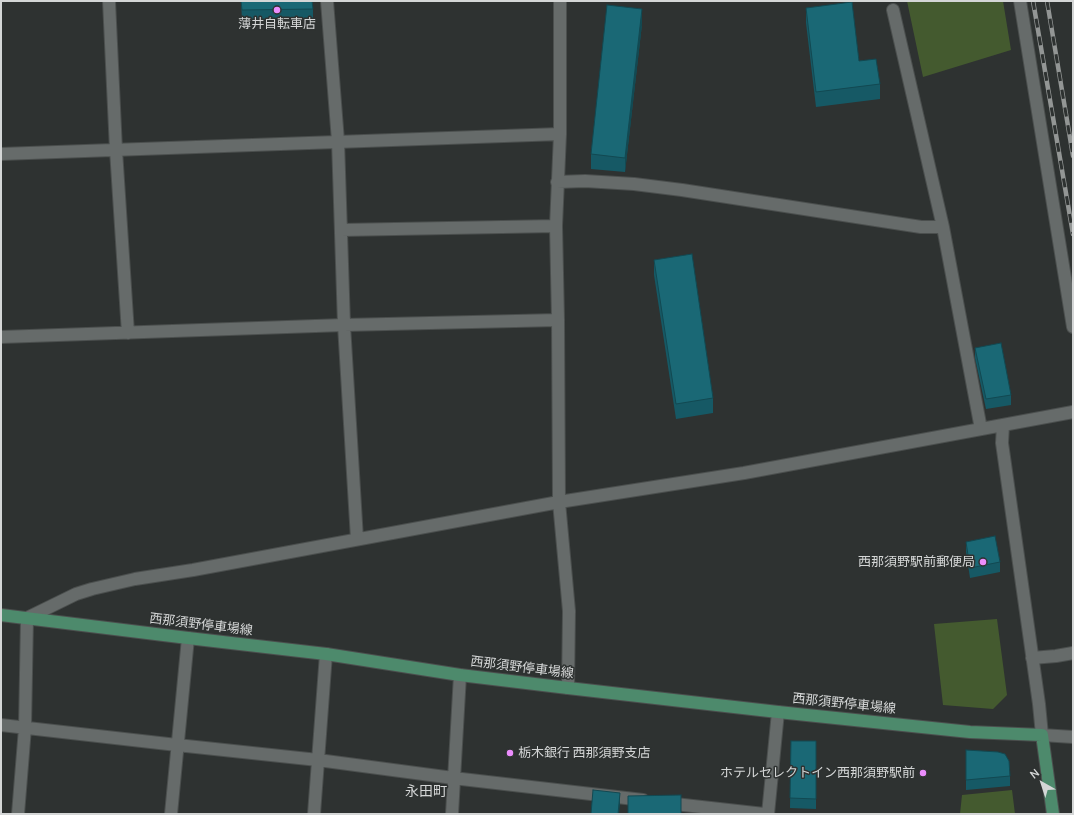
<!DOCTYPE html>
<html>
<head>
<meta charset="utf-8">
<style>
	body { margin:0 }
	#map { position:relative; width:1074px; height:815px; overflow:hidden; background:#2e3231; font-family:Manrope,sans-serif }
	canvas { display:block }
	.frame { position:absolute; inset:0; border:2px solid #d4d6d6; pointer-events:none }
	.north { position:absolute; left:1022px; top:763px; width:40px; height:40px; -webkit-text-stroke:3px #2e3231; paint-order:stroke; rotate:321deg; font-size:11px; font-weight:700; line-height:16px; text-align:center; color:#d4d6d6 }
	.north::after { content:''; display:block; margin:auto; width:14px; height:18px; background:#d4d6d6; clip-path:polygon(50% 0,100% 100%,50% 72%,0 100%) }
</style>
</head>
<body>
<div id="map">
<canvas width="1074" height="815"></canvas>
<div class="frame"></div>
<div class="north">N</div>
</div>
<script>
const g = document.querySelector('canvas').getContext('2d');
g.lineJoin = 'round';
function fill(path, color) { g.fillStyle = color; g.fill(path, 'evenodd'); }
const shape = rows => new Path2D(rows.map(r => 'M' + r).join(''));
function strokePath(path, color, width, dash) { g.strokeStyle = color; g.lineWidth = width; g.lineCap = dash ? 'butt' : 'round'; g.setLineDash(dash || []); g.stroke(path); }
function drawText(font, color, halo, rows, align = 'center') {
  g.font = font + ' Manrope,"Noto Sans JP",sans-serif'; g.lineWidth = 3; g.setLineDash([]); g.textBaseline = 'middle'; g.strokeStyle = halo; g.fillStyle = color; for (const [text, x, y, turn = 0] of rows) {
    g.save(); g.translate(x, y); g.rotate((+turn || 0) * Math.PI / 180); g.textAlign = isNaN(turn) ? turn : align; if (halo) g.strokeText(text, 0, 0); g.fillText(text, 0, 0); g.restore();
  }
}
const green = shape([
	[907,1,1003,1,1011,50,923,77],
	[997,619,1007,695,993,709,943,705,934,624],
	[1012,790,1015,814,960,814,962,795]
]);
const minor = shape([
	[109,1,116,150,128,333],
	[327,1,338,141,344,325,357,539],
	[560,1,560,134,556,226,558,320,559,502,569,611,568,688],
	[1020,1,1073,327],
	[893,10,943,227,981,429],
	[1,154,560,134],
	[557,182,585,181,634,184,682,190,921,227,943,227],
	[341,230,556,226],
	[1,337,344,325,558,320],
	[1003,425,1002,443,1039,704,1042,735,1073,737],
	[1032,658,1056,656,1073,653],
	[1,725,177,745,318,760,453,778,643,800],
	[666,803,764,814],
	[18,814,25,728,27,618,76,594,92,589,135,579,193,570,559,502,744,473,1073,412],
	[171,814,188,638],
	[314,814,326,654],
	[452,814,460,675],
	[768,814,778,712]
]);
const major = shape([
	[1,615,188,638,326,654,460,675,568,688,778,712,970,732,1042,735,1053,814]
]);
const rail = shape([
	[1033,1,1073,234],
	[1047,1,1073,156]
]);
const wall = shape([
	[241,1,313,9,313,19,242,20],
	[806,8,859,61,880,84,880,99,816,107,806,23],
	[642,24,625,172,591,169,591,154],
	[654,260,713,398,713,413,676,419,654,275],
	[975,348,1011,395,1011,405,986,409,975,358],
	[966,542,1000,562,1000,572,970,578,966,552],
	[791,741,816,741,816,809,790,808],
	[966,750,1010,776,1010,786,966,790]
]);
const shadedWall = shape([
	[642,9,642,24,625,172,625,158],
	[620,793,620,803,619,814,618,814]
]);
const building = shape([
	[241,1,312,1,313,9,242,10,241,1],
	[852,2,859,61,876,59,880,84,816,92,806,8,852,2],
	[607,5,642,9,625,158,591,154,607,5],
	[692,254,713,398,676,404,654,260,692,254],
	[1001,343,1011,395,986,399,975,348,1001,343],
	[995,536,1000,562,970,568,966,542,995,536],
	[791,741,816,741,816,799,790,798,791,741],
	[966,750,998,752,1005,754,1009,761,1010,776,966,780,966,750],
	[593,790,620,793,618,814,591,814,593,790],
	[681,795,681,814,628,814,628,796,681,795]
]);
const markers = [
	[277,10,4,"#eb8dfc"],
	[983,562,4,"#eb8dfc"],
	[510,753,4,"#eb8dfc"],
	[923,773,4,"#eb8dfc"]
];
const poiNames = [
	["薄井自転車店",277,24,"center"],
	["西那須野駅前郵便局",975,562],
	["栃木銀行 西那須野支店",518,753,"left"],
	["ホテルセレクトイン西那須野駅前",915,773]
];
const streetNames = [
	["西那須野停車場線",201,625,7],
	["西那須野停車場線",522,668,7],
	["西那須野停車場線",844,704,6]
];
const neighbourhoodNames = [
	["永田町",426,792]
];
fill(green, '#445a2f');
strokePath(minor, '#4b4f4e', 14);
strokePath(major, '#4b4f4e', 14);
strokePath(minor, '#666b6a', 12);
strokePath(major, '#4d8a6c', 12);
strokePath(rail, '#939695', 4.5);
strokePath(rail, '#2e3231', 3, [9]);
fill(wall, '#165965');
fill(shadedWall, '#124952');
fill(building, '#1a6875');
strokePath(building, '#124952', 1);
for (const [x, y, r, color] of markers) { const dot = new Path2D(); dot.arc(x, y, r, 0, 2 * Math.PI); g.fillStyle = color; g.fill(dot); strokePath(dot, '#2e3231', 1.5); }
drawText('13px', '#d4d6d6', '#2e3231', poiNames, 'right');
drawText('13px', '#d4d6d6', '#2e3231', streetNames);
drawText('14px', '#d4d6d6', '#2e3231', neighbourhoodNames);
</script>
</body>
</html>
